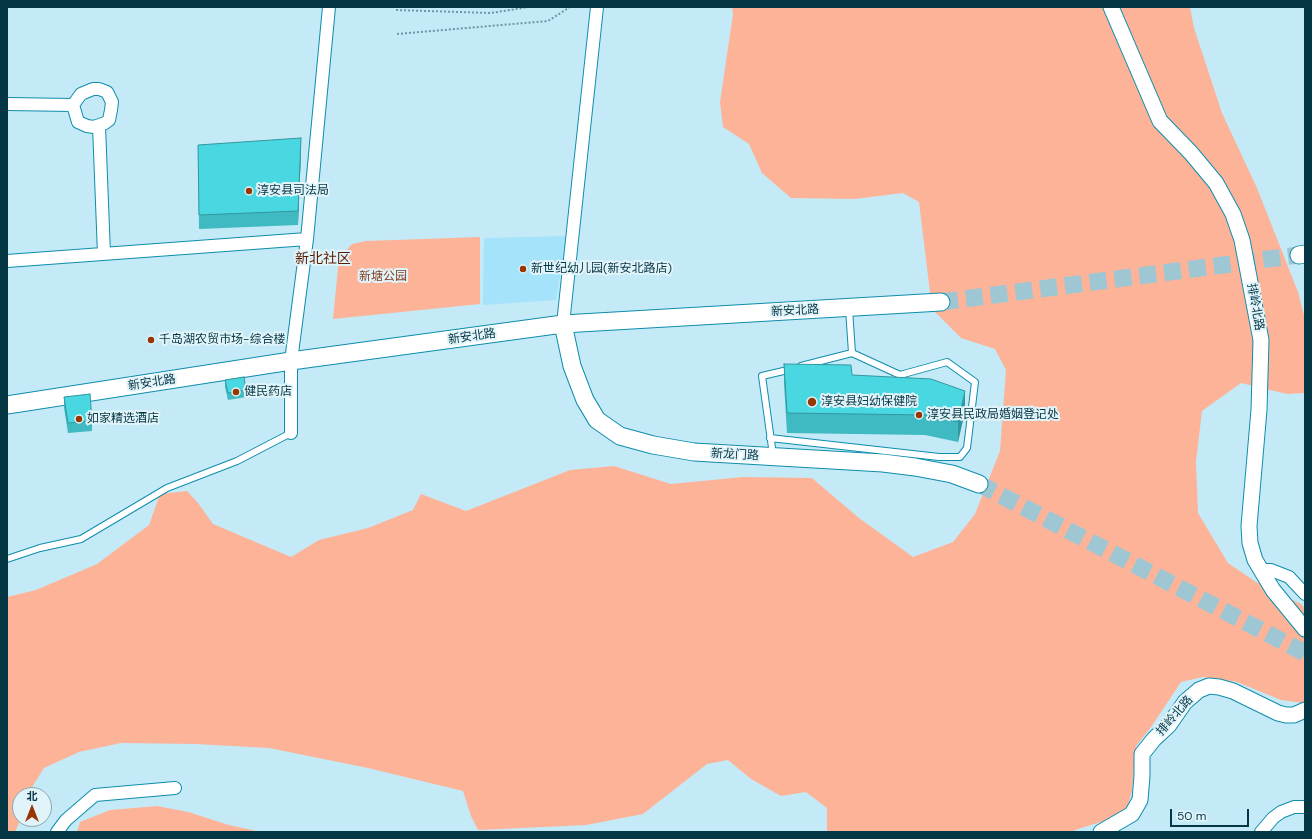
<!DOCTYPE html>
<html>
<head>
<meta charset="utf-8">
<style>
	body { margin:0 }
	#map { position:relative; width:1312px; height:839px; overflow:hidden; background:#c5eaf7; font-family:"DM Sans","Noto Sans SC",sans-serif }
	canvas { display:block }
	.frame { position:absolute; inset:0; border:8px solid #053643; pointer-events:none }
	.north { position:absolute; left:12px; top:787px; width:40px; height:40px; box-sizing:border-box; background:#e1f4fa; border:1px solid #89a8b1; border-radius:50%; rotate:0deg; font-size:11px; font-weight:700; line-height:16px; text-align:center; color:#053643 }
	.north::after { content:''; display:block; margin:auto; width:14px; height:18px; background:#993500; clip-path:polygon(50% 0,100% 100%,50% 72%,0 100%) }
	.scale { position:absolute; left:1170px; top:809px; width:79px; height:18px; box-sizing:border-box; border:2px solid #053643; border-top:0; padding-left:5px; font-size:12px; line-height:14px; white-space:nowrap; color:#053643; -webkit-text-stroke:3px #e1f4fa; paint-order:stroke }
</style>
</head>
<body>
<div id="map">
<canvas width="1312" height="839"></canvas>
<div class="frame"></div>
<div class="north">北</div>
<div class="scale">50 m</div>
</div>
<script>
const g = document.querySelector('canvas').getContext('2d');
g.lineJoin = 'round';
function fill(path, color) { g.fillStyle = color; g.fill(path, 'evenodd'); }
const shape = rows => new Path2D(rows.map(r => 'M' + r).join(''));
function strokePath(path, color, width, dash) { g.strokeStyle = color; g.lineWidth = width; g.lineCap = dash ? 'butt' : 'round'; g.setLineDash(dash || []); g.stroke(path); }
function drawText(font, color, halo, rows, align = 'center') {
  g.font = font + ' "DM Sans","Noto Sans SC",sans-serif'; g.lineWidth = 4; g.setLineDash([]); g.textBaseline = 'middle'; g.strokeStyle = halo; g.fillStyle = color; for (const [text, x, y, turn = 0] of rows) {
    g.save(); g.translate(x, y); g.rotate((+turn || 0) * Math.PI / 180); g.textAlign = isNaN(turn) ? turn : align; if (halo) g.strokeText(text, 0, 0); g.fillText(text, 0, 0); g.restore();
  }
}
const built = shape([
	[567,236,556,300,483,305,484,238]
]);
const green = shape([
	[732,7,1190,7,1194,28,1222,113,1257,188,1298,292,1305,319,1305,393,1287,394,1241,383,1202,411,1196,462,1198,513,1228,563,1256,582,1301,604,1305,609,1305,701,1303,703,1281,700,1237,682,1203,677,1181,682,1151,727,1136,746,1132,790,1127,809,1104,821,1075,830,1073,832,827,832,827,808,806,792,781,796,751,779,728,760,707,764,643,814,586,825,478,830,471,816,463,791,368,768,269,748,195,744,121,743,79,752,44,768,27,795,20,795,20,821,15,832,7,832,7,597,36,590,97,564,149,525,160,494,187,491,198,503,213,524,291,557,319,540,368,528,413,510,421,494,466,511,570,470,614,466,671,484,743,477,812,478,859,518,913,557,953,542,975,514,1000,451,1006,370,995,349,961,338,932,309,919,202,903,193,855,199,791,198,762,173,749,144,723,127,720,102,733,14],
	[480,237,480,304,333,319,339,258,352,244,366,241],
	[157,806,188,812,229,825,261,832,77,832,80,822,110,810]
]);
const secondaryTunnel = shape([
	[941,302,1299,255],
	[979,484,1305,653]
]);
const path = shape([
	[396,10,491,13,529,7],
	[397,34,548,21,570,7]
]);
const service = shape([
	[801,366,852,353,849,309],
	[770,438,939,457,960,457,967,448,975,382,947,362,900,375,852,353],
	[773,455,762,376,792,369],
	[7,559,40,548,81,539,167,488,237,461,291,433]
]);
const minor = shape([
	[93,89,99,89,107,92,112,102,111,110,109,120,105,123,94,127,87,126,78,122,73,105,81,94,93,89],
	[7,104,73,105],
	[99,126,104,254],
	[7,261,307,239],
	[563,324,597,7],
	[291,433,291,361,307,239,329,7],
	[1261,570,1271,570,1289,577,1305,594],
	[57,832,66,820,95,795,175,788],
	[1261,832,1273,818,1281,812,1294,807,1305,807]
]);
const tertiary = shape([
	[1111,7,1160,121,1191,153,1216,183,1233,214,1242,240,1261,340,1259,410,1249,526,1250,543,1255,560,1273,590,1305,629],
	[1101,832,1132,814,1140,800,1142,776,1142,754,1154,739,1169,725,1185,702,1199,690,1209,686,1219,687,1233,691,1278,713,1286,715,1294,715,1305,710]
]);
const secondary = shape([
	[1299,255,1305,254],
	[563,324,572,366,585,400,597,420,620,436,653,445,694,452,883,463,915,467,952,474,979,484],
	[7,405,291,361,563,324,941,302]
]);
const wall = shape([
	[198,145,301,151,298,225,199,229],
	[784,364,852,375,965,411,958,442,925,435,787,433,784,384],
	[225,380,246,390,246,397,228,400,225,387],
	[64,397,92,421,92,431,68,433,64,408]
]);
const shadedWall = shape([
	[301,138,301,151,298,225,298,211],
	[965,391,965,411,958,442,958,422]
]);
const building = shape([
	[301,138,298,211,199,215,198,145,301,138],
	[784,364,851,365,852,375,931,379,965,391,958,422,925,415,787,413,784,364],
	[244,377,246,390,228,393,225,380,244,377],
	[90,394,92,421,68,423,64,397,90,394]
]);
const markers = [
	[249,191,4,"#993500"],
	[523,269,4,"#993500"],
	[151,340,4,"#993500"],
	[236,392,4,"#993500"],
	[812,402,5,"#993500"],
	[919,415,4,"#993500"],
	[79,419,4,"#993500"]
];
const poiNames = [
	["淳安县司法局",257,191],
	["新世纪幼儿园(新安北路店)",531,269],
	["千岛湖农贸市场-综合楼",159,340],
	["健民药店",244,392],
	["淳安县妇幼保健院",821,402],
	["淳安县民政局婚姻登记处",927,415],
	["如家精选酒店",87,419]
];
const parkNames = [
	["新塘公园",383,277]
];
const streetNames = [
	["排岭北路",1255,307,80],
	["新安北路",795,311,-3],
	["新安北路",472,337,-8],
	["新安北路",152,383,-9],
	["新龙门路",735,455,3],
	["排岭北路",1175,716,-49]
];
const quarterNames = [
	["新北社区",323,259]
];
fill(built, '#a4e3f9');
fill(green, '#fdb398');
strokePath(secondaryTunnel, '#9fc6d3', 17, [17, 8]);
strokePath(service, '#0d8dab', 8);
strokePath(minor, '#0d8dab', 14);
strokePath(tertiary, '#0d8dab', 17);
strokePath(secondary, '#0d8dab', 19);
strokePath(path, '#6c97a4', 2, [2, 2]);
strokePath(service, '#fff', 6);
strokePath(minor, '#fff', 12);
strokePath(tertiary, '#fff', 15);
strokePath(secondary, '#fff', 17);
fill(wall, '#3fbac2');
fill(shadedWall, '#33979e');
fill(building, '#49d8e1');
strokePath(building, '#33979e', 1);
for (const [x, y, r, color] of markers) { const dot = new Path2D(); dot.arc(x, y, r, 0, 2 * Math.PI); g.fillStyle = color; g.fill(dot); strokePath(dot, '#e1f4fa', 1.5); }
drawText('12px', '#053643', '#e1f4fa', poiNames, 'left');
drawText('12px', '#873f22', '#e1f4fa', parkNames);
drawText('12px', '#053643', '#e1f4fa', streetNames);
drawText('14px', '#5a1b00', '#e1f4fa', quarterNames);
</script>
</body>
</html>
